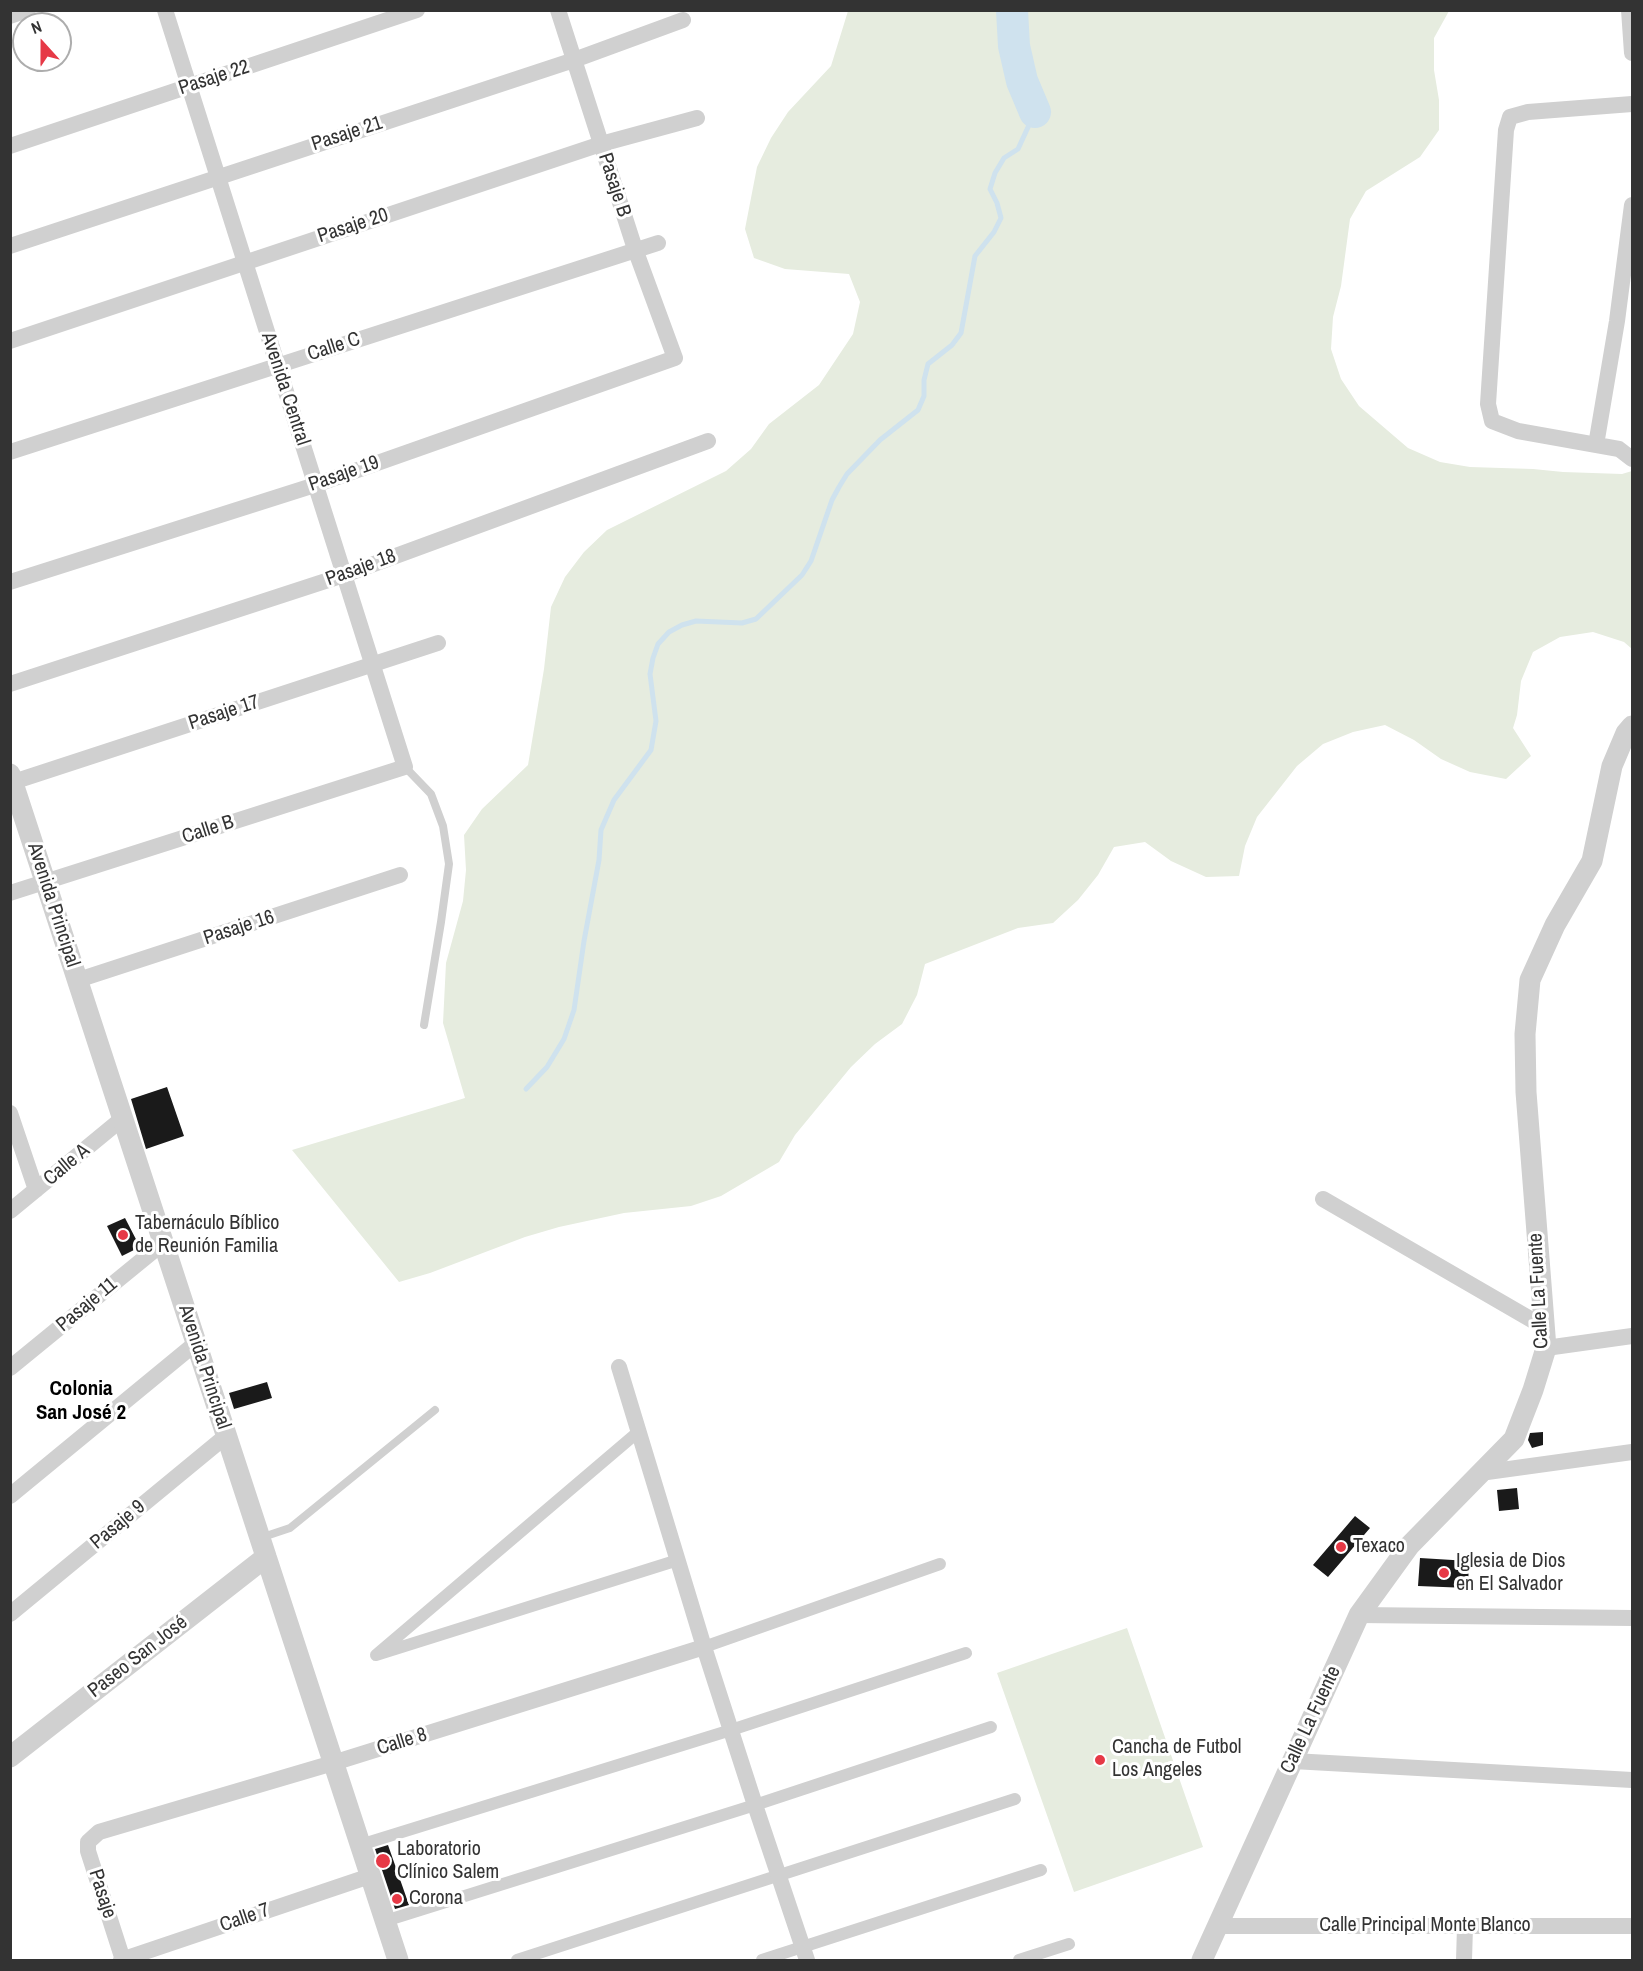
<!DOCTYPE html>
<html>
<head>
<meta charset="utf-8">
<style>
	body { margin:0 }
	#map { position:relative; width:1643px; height:1971px; overflow:hidden; background:#fff; font-family:"Archivo Narrow",sans-serif }
	canvas { display:block }
	.frame { position:absolute; inset:0; border:12px solid #333; pointer-events:none }
	.north { position:absolute; left:12px; top:12px; width:60px; height:60px; box-sizing:border-box; background:#fff; border:2px solid #adadad; border-radius:50%; rotate:339deg; font-size:16px; font-weight:700; line-height:24px; text-align:center; color:#333 }
	.north::after { content:''; display:block; margin:auto; width:21px; height:27px; background:#e63946; clip-path:polygon(50% 0,100% 100%,50% 72%,0 100%) }
</style>
</head>
<body>
<div id="map">
<canvas width="1643" height="1971"></canvas>
<div class="frame"></div>
<div class="north">N</div>
</div>
<script>
const g = document.querySelector('canvas').getContext('2d');
g.lineJoin = 'round';
function fill(path, color) { g.fillStyle = color; g.fill(path, 'evenodd'); }
const shape = rows => new Path2D(rows.map(r => 'M' + r).join(''));
function strokePath(path, color, width, dash) { g.strokeStyle = color; g.lineWidth = width; g.lineCap = dash ? 'butt' : 'round'; g.setLineDash(dash || []); g.stroke(path); }
function drawText(font, color, halo, rows, align = 'center') {
  g.font = font + ' "Archivo Narrow",sans-serif'; g.lineWidth = 6; g.setLineDash([]); g.textBaseline = 'middle'; g.strokeStyle = halo; g.fillStyle = color; for (const [text, x, y, turn = 0] of rows) {
    g.save(); g.translate(x, y); g.rotate((+turn || 0) * Math.PI / 180); g.textAlign = isNaN(turn) ? turn : align; if (halo) g.strokeText(text, 0, 0); g.fillText(text, 0, 0); g.restore();
  }
}
const green = shape([
	[848,11,1449,11,1434,38,1434,70,1439,100,1439,130,1420,157,1366,191,1350,219,1341,286,1333,317,1331,349,1341,379,1359,406,1408,448,1440,462,1470,467,1533,469,1563,472,1622,474,1632,471,1632,649,1624,642,1593,632,1560,637,1533,652,1521,681,1517,715,1513,728,1531,756,1506,779,1470,772,1441,759,1414,740,1385,725,1353,732,1323,744,1297,766,1257,817,1245,846,1239,876,1206,877,1171,861,1145,842,1114,847,1098,875,1078,900,1053,923,1018,928,925,964,917,995,902,1024,875,1044,851,1067,795,1135,779,1162,721,1196,691,1206,624,1213,559,1227,525,1237,430,1273,399,1282,292,1150,465,1098,443,1023,446,963,463,901,466,870,464,835,482,809,528,765,544,669,551,607,565,577,584,552,607,530,726,471,751,449,769,424,819,385,853,334,860,302,849,274,785,269,754,258,745,229,757,167,771,138,788,112,831,66],
	[1127,1628,1203,1847,1074,1892,997,1673]
]);
const stream = shape([
	[526,1089,547,1067,564,1039,574,1010,584,941,599,860,601,830,614,800,651,750,656,721,650,674,653,658,658,644,669,632,682,625,696,621,742,623,756,619,802,575,811,561,832,500,839,487,847,474,880,440,918,410,924,396,924,380,928,364,952,345,961,333,975,256,994,232,1001,218,997,203,990,189,995,173,1004,158,1018,149,1035,112]
]);
const river = shape([
	[1012,10,1014,46,1022,81,1035,112]
]);
const building = shape([
	[167,1087,184,1136,146,1149,131,1099],
	[125,1218,140,1247,122,1256,107,1226],
	[267,1382,272,1398,234,1409,229,1393],
	[1543,1432,1543,1445,1532,1448,1528,1440,1530,1433],
	[1517,1488,1519,1509,1499,1511,1497,1490],
	[1355,1516,1370,1528,1328,1577,1313,1565],
	[1420,1558,1469,1561,1468,1588,1418,1586],
	[388,1845,409,1905,395,1909,375,1849]
]);
const service = shape([
	[405,767,431,794,443,826,449,864,441,922,424,1025],
	[260,1538,290,1528,435,1410]
]);
const pedestrian = shape([
	[638,1432,376,1655,678,1560],
	[704,1647,940,1564],
	[360,1845,731,1730,966,1653],
	[385,1921,755,1805,991,1727],
	[517,1960,1015,1799],
	[762,1960,1041,1870],
	[1019,1960,1069,1944]
]);
const minor = shape([
	[1629,10,1632,53],
	[10,16,28,10],
	[1632,104,1528,112,1510,117,1506,130,1488,404,1492,421,1518,431,1619,449,1632,459],
	[10,146,417,10],
	[10,246,574,60,683,20],
	[10,341,601,144,697,118],
	[1596,445,1617,321,1632,205],
	[10,452,658,243],
	[10,582,315,485,675,358,635,249,558,10],
	[10,684,344,575,708,441],
	[10,783,438,643],
	[10,893,405,767,165,10],
	[78,980,400,875],
	[10,1113,36,1190],
	[1323,1199,1544,1327],
	[10,1211,123,1118],
	[1546,1348,1632,1336],
	[619,1367,704,1647,755,1805,807,1960],
	[10,1368,163,1243],
	[1480,1473,1632,1452],
	[10,1496,196,1343],
	[10,1614,226,1436],
	[1359,1615,1632,1618],
	[1293,1761,1632,1780],
	[1218,1926,1632,1926],
	[121,1960,370,1876],
	[123,1960,88,1851,88,1842,99,1832,333,1763,704,1647],
	[1464,1960,1465,1927]
]);
const tertiary = shape([
	[10,774,398,1960],
	[10,1757,266,1557],
	[1202,1960,1359,1615,1409,1546,1514,1439,1533,1390,1546,1348,1526,1092,1525,1034,1530,980,1555,925,1592,861,1612,766,1626,733,1632,726]
]);
const markers = [
	[123,1235,6,"#e63946"],
	[1341,1547,6,"#e63946"],
	[1444,1573,6,"#e63946"],
	[1100,1760,6,"#e63946"],
	[383,1861,8,"#e63946"],
	[397,1899,6,"#e63946"]
];
const streetNames = [
	["Pasaje 22",214,78,-18],
	["Pasaje 21",347,134,-18],
	["Pasaje B",614,185,72],
	["Pasaje 20",353,226,-18],
	["Calle C",334,347,-18],
	["Avenida Central",285,389,72],
	["Pasaje 19",344,474,-19],
	["Pasaje 18",361,568,-20],
	["Pasaje 17",224,713,-18],
	["Calle B",208,830,-18],
	["Avenida Principal",53,905,72],
	["Pasaje 16",239,928,-18],
	["Calle A",67,1165,-40],
	["Calle La Fuente",1539,1291,-93],
	["Pasaje 11",87,1305,-40],
	["Avenida Principal",204,1367,72],
	["Pasaje 9",118,1525,-40],
	["Paseo San José",138,1657,-38],
	["Calle La Fuente",1311,1720,-65],
	["Calle 8",402,1742,-17],
	["Pasaje",102,1894,72],
	["Calle 7",245,1918,-19],
	["Calle Principal Monte Blanco",1425,1926]
];
const poiNames = [
	["Tabernáculo Bíblico",135,1224],
	["de Reunión Familia",135,1247],
	["Texaco",1353,1547],
	["Iglesia de Dios",1456,1562],
	["en El Salvador",1456,1585],
	["Cancha de Futbol",1112,1748],
	["Los Angeles",1112,1771],
	["Laboratorio",397,1850],
	["Clínico Salem",397,1873],
	["Corona",409,1899]
];
const neighbourhoodNames = [
	["Colonia",81,1389],
	["San José 2",81,1413]
];
fill(green, '#e6ecdf');
strokePath(stream, '#cfe2ee', 5);
strokePath(river, '#cfe2ee', 32);
fill(building, '#1a1a1a');
strokePath(service, '#d0d0d0', 8);
strokePath(pedestrian, '#d0d0d0', 12);
strokePath(minor, '#d0d0d0', 16);
strokePath(tertiary, '#d0d0d0', 21);
for (const [x, y, r, color] of markers) { const dot = new Path2D(); dot.arc(x, y, r, 0, 2 * Math.PI); g.fillStyle = color; g.fill(dot); strokePath(dot, '#fff', 2); }
drawText('20px', '#333', '#fff', streetNames);
drawText('20px', '#333', '#fff', poiNames, 'left');
drawText('bold 21px', '#000', '#fff', neighbourhoodNames);
</script>
</body>
</html>
